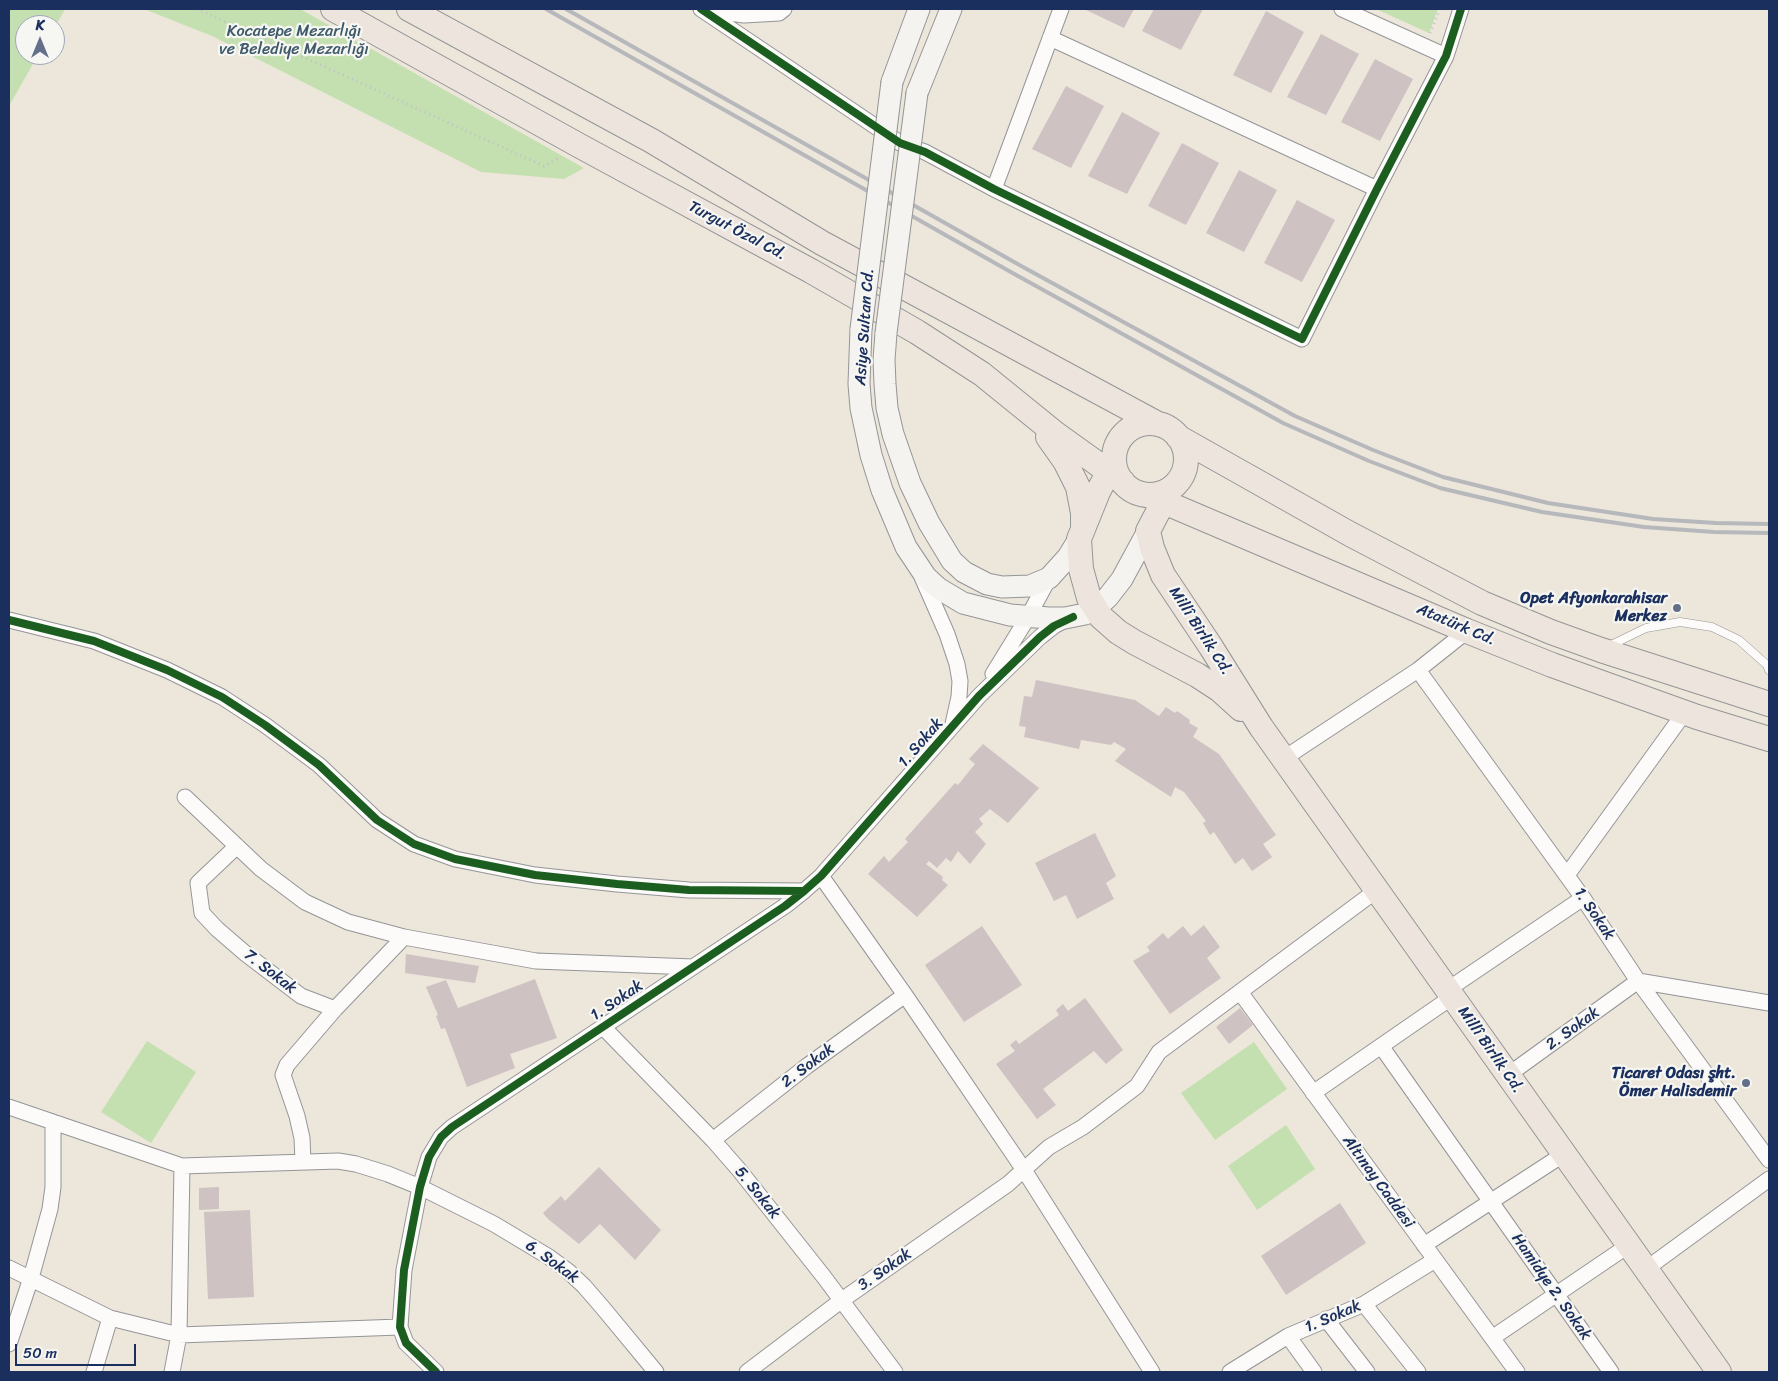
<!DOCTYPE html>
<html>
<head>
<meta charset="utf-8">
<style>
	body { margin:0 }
	#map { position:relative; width:1778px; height:1381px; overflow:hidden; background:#ece6db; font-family:Sriracha,sans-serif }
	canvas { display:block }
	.frame { position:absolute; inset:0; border:10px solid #1b2f5e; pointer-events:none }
	.north { position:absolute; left:15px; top:15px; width:50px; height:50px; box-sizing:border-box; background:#f6f6f2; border:1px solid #9ea6b7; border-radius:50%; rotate:0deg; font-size:14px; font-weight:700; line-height:20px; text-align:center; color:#1b2f5e }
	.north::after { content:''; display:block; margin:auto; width:18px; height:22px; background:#646f8a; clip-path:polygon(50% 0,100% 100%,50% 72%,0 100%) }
	.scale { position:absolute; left:15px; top:1344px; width:121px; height:22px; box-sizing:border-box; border:2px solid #1b2f5e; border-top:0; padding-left:6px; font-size:15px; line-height:18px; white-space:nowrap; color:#1b2f5e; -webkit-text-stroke:4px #f6f6f2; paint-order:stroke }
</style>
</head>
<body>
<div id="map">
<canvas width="1778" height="1381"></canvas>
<div class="frame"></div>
<div class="north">K</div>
<div class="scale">50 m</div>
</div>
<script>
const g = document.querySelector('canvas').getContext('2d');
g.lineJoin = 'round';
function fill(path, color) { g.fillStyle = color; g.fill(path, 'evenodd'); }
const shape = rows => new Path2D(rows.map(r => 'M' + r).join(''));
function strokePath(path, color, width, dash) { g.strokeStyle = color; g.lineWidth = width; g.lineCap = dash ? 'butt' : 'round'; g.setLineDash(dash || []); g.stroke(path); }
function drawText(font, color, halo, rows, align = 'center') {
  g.font = font + ' Sriracha,sans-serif'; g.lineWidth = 4.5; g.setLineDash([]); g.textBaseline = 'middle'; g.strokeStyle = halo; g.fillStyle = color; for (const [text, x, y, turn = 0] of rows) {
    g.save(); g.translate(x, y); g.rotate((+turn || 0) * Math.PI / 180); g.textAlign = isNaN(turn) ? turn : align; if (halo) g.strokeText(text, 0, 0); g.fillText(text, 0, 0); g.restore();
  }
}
const green = shape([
	[9,9,65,9,55,27,55,25,25,25,25,55,38,55,9,106],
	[144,9,300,9,584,168,564,179,481,172,212,36],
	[1376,9,1438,9,1429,33],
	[147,1041,196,1072,151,1143,101,1112],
	[1254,1042,1287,1089,1215,1140,1181,1093],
	[1286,1125,1315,1169,1257,1210,1228,1166]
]);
const building = shape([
	[1084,9,1134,9,1124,28],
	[1154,9,1203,9,1181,50,1142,31],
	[1266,11,1304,32,1271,93,1233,75],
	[1321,34,1359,54,1326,115,1287,97],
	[1375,59,1413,79,1380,141,1341,122],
	[1066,86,1104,106,1071,168,1032,149],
	[1122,112,1160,133,1127,194,1088,176],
	[1182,143,1219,163,1186,225,1148,206],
	[1239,170,1277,190,1244,252,1206,233],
	[1297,200,1335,220,1302,282,1264,263],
	[1036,680,1135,700,1159,716,1166,707,1175,713,1177,711,1190,720,1189,723,1198,728,1193,737,1219,754,1276,835,1263,844,1272,857,1252,871,1243,858,1235,864,1214,832,1210,835,1203,823,1206,821,1184,792,1175,787,1171,797,1115,761,1126,749,1114,742,1111,745,1081,740,1079,749,1024,737,1026,727,1019,726,1024,696,1032,697],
	[983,744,1039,788,1008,823,990,809,979,819,983,824,975,832,986,844,970,864,958,851,951,862,946,858,937,868,929,861,926,864,943,877,942,880,948,885,917,917,868,874,884,856,889,862,908,842,905,839,955,783,958,785,975,764,969,759],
	[1095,833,1116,876,1106,883,1114,899,1077,919,1066,895,1054,901,1035,863],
	[1204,925,1220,947,1207,958,1221,978,1170,1014,1133,961,1150,951,1147,947,1163,933,1168,939,1183,926,1191,936],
	[982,926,1022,985,964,1022,925,965],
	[406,954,479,966,475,983,405,973],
	[535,979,557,1038,510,1054,515,1068,467,1087,445,1028,441,1029,436,1016,438,1015,426,987,446,980,458,1008],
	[1085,998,1123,1050,1106,1064,1094,1051,1043,1089,1056,1105,1037,1119,996,1064,1015,1051,1010,1045,1016,1040,1019,1044,1059,1015,1056,1010,1063,1004,1068,1011],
	[1240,1008,1253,1025,1229,1044,1216,1027],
	[599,1167,661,1230,635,1260,600,1224,579,1244,548,1219,543,1213,561,1196,565,1201],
	[219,1187,219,1209,199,1210,199,1188],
	[1340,1203,1366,1243,1286,1295,1261,1256],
	[250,1210,254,1297,208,1299,204,1212]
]);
const path = shape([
	[197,9,544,166,560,157],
	[1430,33,1440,9]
]);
const lane = shape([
	[1609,646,1646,628,1680,622,1712,627,1739,640,1767,665,1769,670]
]);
const street = shape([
	[701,9,900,143,925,152,994,189,1302,339,1377,189,1446,56,1461,9],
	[1342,9,1446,56],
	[707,10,744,15,779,13,784,9],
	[1050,38,1377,189],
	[994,189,1061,9],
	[922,577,947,634,957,664,960,681,959,697,953,724],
	[9,620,94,641,167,670,222,697,265,725,319,765,377,820,414,844,455,859,535,875,617,884,689,890,804,891],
	[1418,670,1583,898,1638,981,1769,1160],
	[993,674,1028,617,1049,578],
	[1283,759,1418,670,1467,631],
	[185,797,261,869,305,902,348,922,404,937,536,961,693,967],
	[237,846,198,883,202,913,217,929,246,954,301,996,335,1009],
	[1567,875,1685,712],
	[821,876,905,995,1024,1170,1152,1372],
	[1447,990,1583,898],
	[1240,992,1517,1372],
	[603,1027,713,1140,740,1171,824,1277,895,1372],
	[1381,1046,1611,1372],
	[1508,1075,1638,981,1769,1003],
	[1313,1093,1452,997],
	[9,1107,182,1166,338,1161,356,1164,388,1174,420,1187,494,1224,549,1257,568,1271,584,1286,603,1308,656,1372],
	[713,1140,807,1066,905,995],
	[303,1161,302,1138,297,1116,283,1075,287,1065,335,1009,404,937],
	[1424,1245,1564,1154],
	[9,1268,110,1318,179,1335,400,1327],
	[1646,1269,1769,1179],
	[1364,1304,1418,1372],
	[1326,1319,1367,1372],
	[1288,1336,1314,1372],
	[1492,1338,1629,1245],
	[9,1344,31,1278,50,1209,53,1187,53,1122],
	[94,1372,110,1318],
	[172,1372,179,1335,182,1166],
	[436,1372,406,1343,400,1327,404,1270,420,1187,429,1157,441,1137,452,1127,785,906,804,891,821,876,979,696,1040,637,1054,626,1069,618],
	[747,1372,842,1300,1008,1184,1049,1147,1083,1127,1137,1086,1159,1052,1377,890],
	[1230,1372,1288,1336,1364,1304,1435,1260]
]);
const secondary = shape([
	[892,82,919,9],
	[917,93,951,9],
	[861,329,859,384,861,408,871,455,882,490,906,547,926,577,938,588,963,603,1010,615,1049,618,1065,618,1085,614,1095,609,1108,597,1122,579,1148,531],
	[886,333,884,360,885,384,887,408,893,434,910,483,929,523,952,561,964,572,987,584,1002,587,1030,586,1049,578,1068,557,1079,539]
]);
const primary = shape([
	[333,9,580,146,811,271,917,332,982,374,1056,434,1123,482],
	[409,9,652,141,822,243,1158,424],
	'1114 459a36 36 0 1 1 72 0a36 36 0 1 1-72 0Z',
	[1048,437,1065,461,1078,487,1083,513,1083,525],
	[1178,437,1350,534,1482,603,1551,632,1601,650,1769,704],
	[1114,461,1098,492,1079,539,1081,569,1089,598,1101,617,1118,632,1134,642,1197,675,1220,690,1241,709],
	[1170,489,1148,531,1152,548,1163,575,1211,647,1261,727,1719,1372],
	[1150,496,1467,631,1552,665,1697,717,1769,739]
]);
const rail = shape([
	[546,9,1009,271,1283,423,1369,461,1440,488,1542,512,1644,527,1714,532,1769,533],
	[566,9,1023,267,1295,416,1373,450,1443,477,1548,503,1653,519,1716,523,1769,524]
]);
const secondaryBridge = shape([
	[861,329,892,82],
	[886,333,917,93]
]);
const cycleway = shape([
	[701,9,900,143,925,152,994,189,1302,339,1377,189,1446,56,1461,9],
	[9,620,94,641,167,670,222,697,265,725,319,765,377,820,414,844,455,859,535,875,617,884,689,890,804,891],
	[436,1372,406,1343,400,1327,404,1270,420,1187,429,1157,441,1137,452,1127,785,906,804,891,821,876,979,696,1040,637,1054,626,1073,617]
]);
const markers = [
	[1677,608,5,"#646f8a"],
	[1746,1083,5,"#646f8a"]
];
const parkNames = [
	["Kocatepe Mezarlığı",294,32],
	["ve Belediye Mezarlığı",294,50]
];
const streetNames = [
	["Turgut Özal Cd.",737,231,28],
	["Asiye Sultan Cd.",865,327,-86],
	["Atatürk Cd.",1456,625,23],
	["Millî Birlik Cd.",1200,631,57],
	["1. Sokak",921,743,-49],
	["1. Sokak",1594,914,56],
	["7. Sokak",270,972,38],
	["1. Sokak",617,1001,-34],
	["2. Sokak",1573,1029,-36],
	["Millî Birlik Cd.",1490,1050,55],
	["2. Sokak",808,1066,-37],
	["Altınay Caddesi",1378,1182,54],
	["5. Sokak",757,1193,51],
	["6. Sokak",552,1262,36],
	["3. Sokak",885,1270,-35],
	["Hamidye 2. Sokak",1551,1287,55],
	["1. Sokak",1333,1317,-23]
];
const poiNames = [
	["Opet Afyonkarahisar",1667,599],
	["Merkez",1667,617],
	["Ticaret Odası şht.",1736,1074],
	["Ömer Halisdemir",1736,1092]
];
fill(green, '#c5e0b0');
fill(building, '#cec2c3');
strokePath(lane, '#949597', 9);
strokePath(street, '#949597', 17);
strokePath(secondary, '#949597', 23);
strokePath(primary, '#949597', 26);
strokePath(path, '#c0c1c3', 3, [1, 4]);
strokePath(lane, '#fcfbfa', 8);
strokePath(street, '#fcfbfa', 15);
strokePath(secondary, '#f5f3ef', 21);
strokePath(primary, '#ede5dd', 24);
strokePath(rail, '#b6b8bc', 4);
strokePath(secondaryBridge, '#949597', 23, []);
strokePath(secondaryBridge, '#f5f3ef', 21);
strokePath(cycleway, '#1b5e20', 8);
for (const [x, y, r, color] of markers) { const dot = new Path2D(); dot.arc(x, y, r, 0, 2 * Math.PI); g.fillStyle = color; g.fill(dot); strokePath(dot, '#f6f6f2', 2); }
drawText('16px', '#3e5a6a', '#f6f6f2', parkNames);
drawText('16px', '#1b2f5e', '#f6f6f2', streetNames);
drawText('bold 16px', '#1b2f5e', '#f6f6f2', poiNames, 'right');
</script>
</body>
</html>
